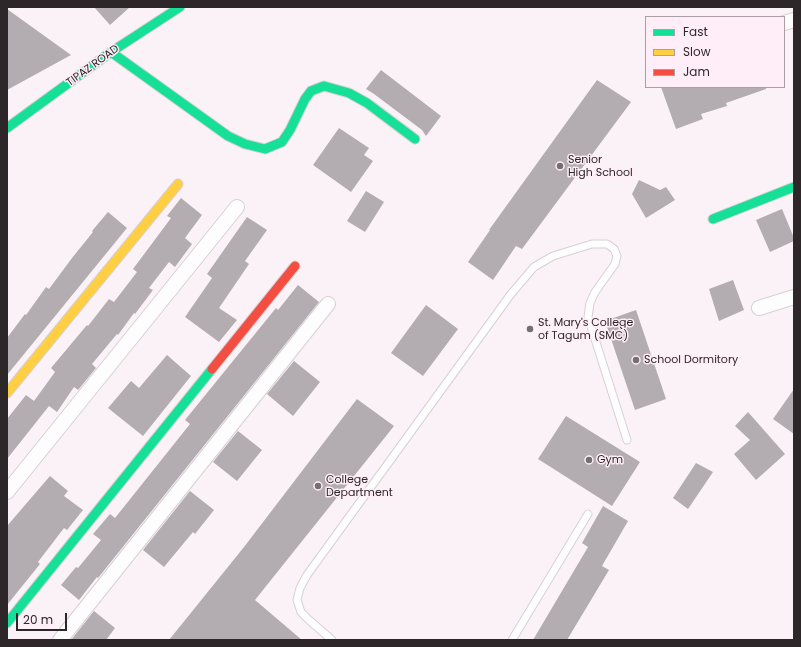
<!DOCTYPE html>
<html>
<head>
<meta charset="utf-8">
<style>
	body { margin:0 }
	#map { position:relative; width:801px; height:647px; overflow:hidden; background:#fbf2f7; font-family:Poppins,sans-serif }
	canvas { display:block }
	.frame { position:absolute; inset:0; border:8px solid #2d272a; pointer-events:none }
	.legend { position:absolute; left:645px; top:16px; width:140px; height:72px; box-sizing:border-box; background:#ffeef7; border:1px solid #ab9ea5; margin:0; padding:5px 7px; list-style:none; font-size:12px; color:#2d272a }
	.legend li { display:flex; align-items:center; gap:8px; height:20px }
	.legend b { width:20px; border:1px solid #ab9ea5 }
	.scale { position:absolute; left:16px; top:613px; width:51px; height:18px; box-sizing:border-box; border:2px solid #2d272a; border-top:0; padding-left:5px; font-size:12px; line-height:14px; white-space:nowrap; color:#2d272a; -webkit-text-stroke:3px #ffeef7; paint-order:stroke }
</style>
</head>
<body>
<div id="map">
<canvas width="801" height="647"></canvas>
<div class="frame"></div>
<ul class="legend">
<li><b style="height:5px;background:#16e098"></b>Fast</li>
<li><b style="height:5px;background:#ffcf43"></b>Slow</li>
<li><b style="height:5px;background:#f24e42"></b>Jam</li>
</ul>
<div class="scale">20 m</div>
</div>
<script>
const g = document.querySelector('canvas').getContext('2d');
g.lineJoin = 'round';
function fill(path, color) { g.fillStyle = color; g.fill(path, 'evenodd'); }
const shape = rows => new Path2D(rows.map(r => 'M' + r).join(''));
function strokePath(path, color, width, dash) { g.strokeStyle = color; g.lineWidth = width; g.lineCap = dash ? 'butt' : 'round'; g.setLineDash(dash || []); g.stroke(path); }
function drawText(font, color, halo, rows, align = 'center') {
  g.font = font + ' Poppins,sans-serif'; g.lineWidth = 3; g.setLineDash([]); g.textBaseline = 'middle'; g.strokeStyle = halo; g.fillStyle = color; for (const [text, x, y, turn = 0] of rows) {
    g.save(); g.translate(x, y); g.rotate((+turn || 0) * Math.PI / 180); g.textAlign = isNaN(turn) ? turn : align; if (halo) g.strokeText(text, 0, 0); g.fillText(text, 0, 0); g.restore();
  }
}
const building = shape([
	[94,7,130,7,110,25],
	[7,9,71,55,7,90],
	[381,70,441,116,426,136,422,130,374,94,366,89],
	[597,80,631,102,522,249,516,246,493,280,468,262,490,230,489,230],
	[661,87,766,87,766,89,726,103,727,106,701,114,703,119,676,129],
	[339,128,369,148,364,155,373,161,351,192,313,165],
	[639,180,660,190,666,187,675,200,646,218,632,194],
	[366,191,384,202,365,232,347,221],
	[181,198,202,215,185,238,192,244,175,267,169,262,149,288,153,290,135,314,134,313,118,335,117,334,92,364,96,368,78,390,74,387,57,412,49,406,7,459,7,419,26,395,34,401,55,372,51,368,87,325,88,326,109,299,114,302,137,272,133,269,171,218,167,216],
	[782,209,794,238,794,241,770,252,756,220],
	[108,212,127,228,7,375,7,338,25,314,26,315,46,287,49,289,72,258,93,232,92,231],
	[247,217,267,230,245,261,249,264,219,308,237,320,219,342,185,317,212,278,207,274],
	[733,280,744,310,719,321,709,289],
	[298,285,319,302,98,578,97,577,79,600,61,585,76,567,78,568,101,540,93,534,110,514,115,518,190,424,185,420,276,308,278,310],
	[426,305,458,329,423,376,391,353],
	[636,310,666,399,635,410,605,321],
	[167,355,191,376,143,436,108,408,131,381,139,388],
	[294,361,320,382,293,416,267,394],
	[794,389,794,434,773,419],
	[357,399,394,426,255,600,302,640,169,640,244,547],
	[748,412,785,454,756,480,734,454,750,440,735,426],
	[566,416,640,462,612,506,538,459],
	[238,431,262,450,237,481,213,462],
	[696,463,713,472,688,509,673,498],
	[50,476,68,491,64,496,83,510,67,530,64,528,38,562,40,564,7,605,7,526],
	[190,491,214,510,195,534,193,532,164,567,143,550],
	[603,506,628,521,602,566,609,570,567,640,533,640,588,547,582,543],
	[94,611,115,628,106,640,71,640]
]);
const lane = shape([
	[332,640,309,620,301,612,297,600,300,588,307,575,511,294,534,267,553,256,592,244,607,244,614,249,617,256,615,264,595,292,590,303,588,317,627,440],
	[512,640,588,514]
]);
const street = shape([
	[784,23,794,20],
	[759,308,794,297],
	[7,492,237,207],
	[60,640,328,304]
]);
const fast = shape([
	[111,52,228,136,245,144,265,149,282,142,290,130,305,99,311,91,324,86,349,93,367,103,415,139],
	[7,128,111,52,180,7],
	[713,219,794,187],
	[7,623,212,369]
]);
const slow = shape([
	[7,393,178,184]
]);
const jam = shape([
	[212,369,295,266]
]);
const markers = [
	[560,166,4,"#756e72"],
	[530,329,4,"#756e72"],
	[636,360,4,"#756e72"],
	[589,460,4,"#756e72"],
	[318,486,4,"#756e72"]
];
const streetNames = [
	["TIPAZ ROAD",93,66,-36]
];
const poiNames = [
	["Senior",568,160],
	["High School",568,173],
	["St. Mary's College",538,323],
	["of Tagum (SMC)",538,336],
	["School Dormitory",644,360],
	["Gym",597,460],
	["College",326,480],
	["Department",326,493]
];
fill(building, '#b3acb0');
strokePath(lane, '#d7d0d4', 9);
strokePath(street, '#d7d0d4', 16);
strokePath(fast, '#d7d0d4', 11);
strokePath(slow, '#d7d0d4', 11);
strokePath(jam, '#d7d0d4', 11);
strokePath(lane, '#fefdfe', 7);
strokePath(street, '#fefdfe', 14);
strokePath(fast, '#16e098', 9);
strokePath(slow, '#ffcf43', 9);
strokePath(jam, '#f24e42', 9);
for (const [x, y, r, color] of markers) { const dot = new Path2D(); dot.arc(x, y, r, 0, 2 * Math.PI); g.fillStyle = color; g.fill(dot); strokePath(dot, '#ffeef7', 1.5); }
drawText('11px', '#2d272a', '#ffeef7', streetNames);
drawText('11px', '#2d272a', '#ffeef7', poiNames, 'left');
</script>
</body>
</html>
